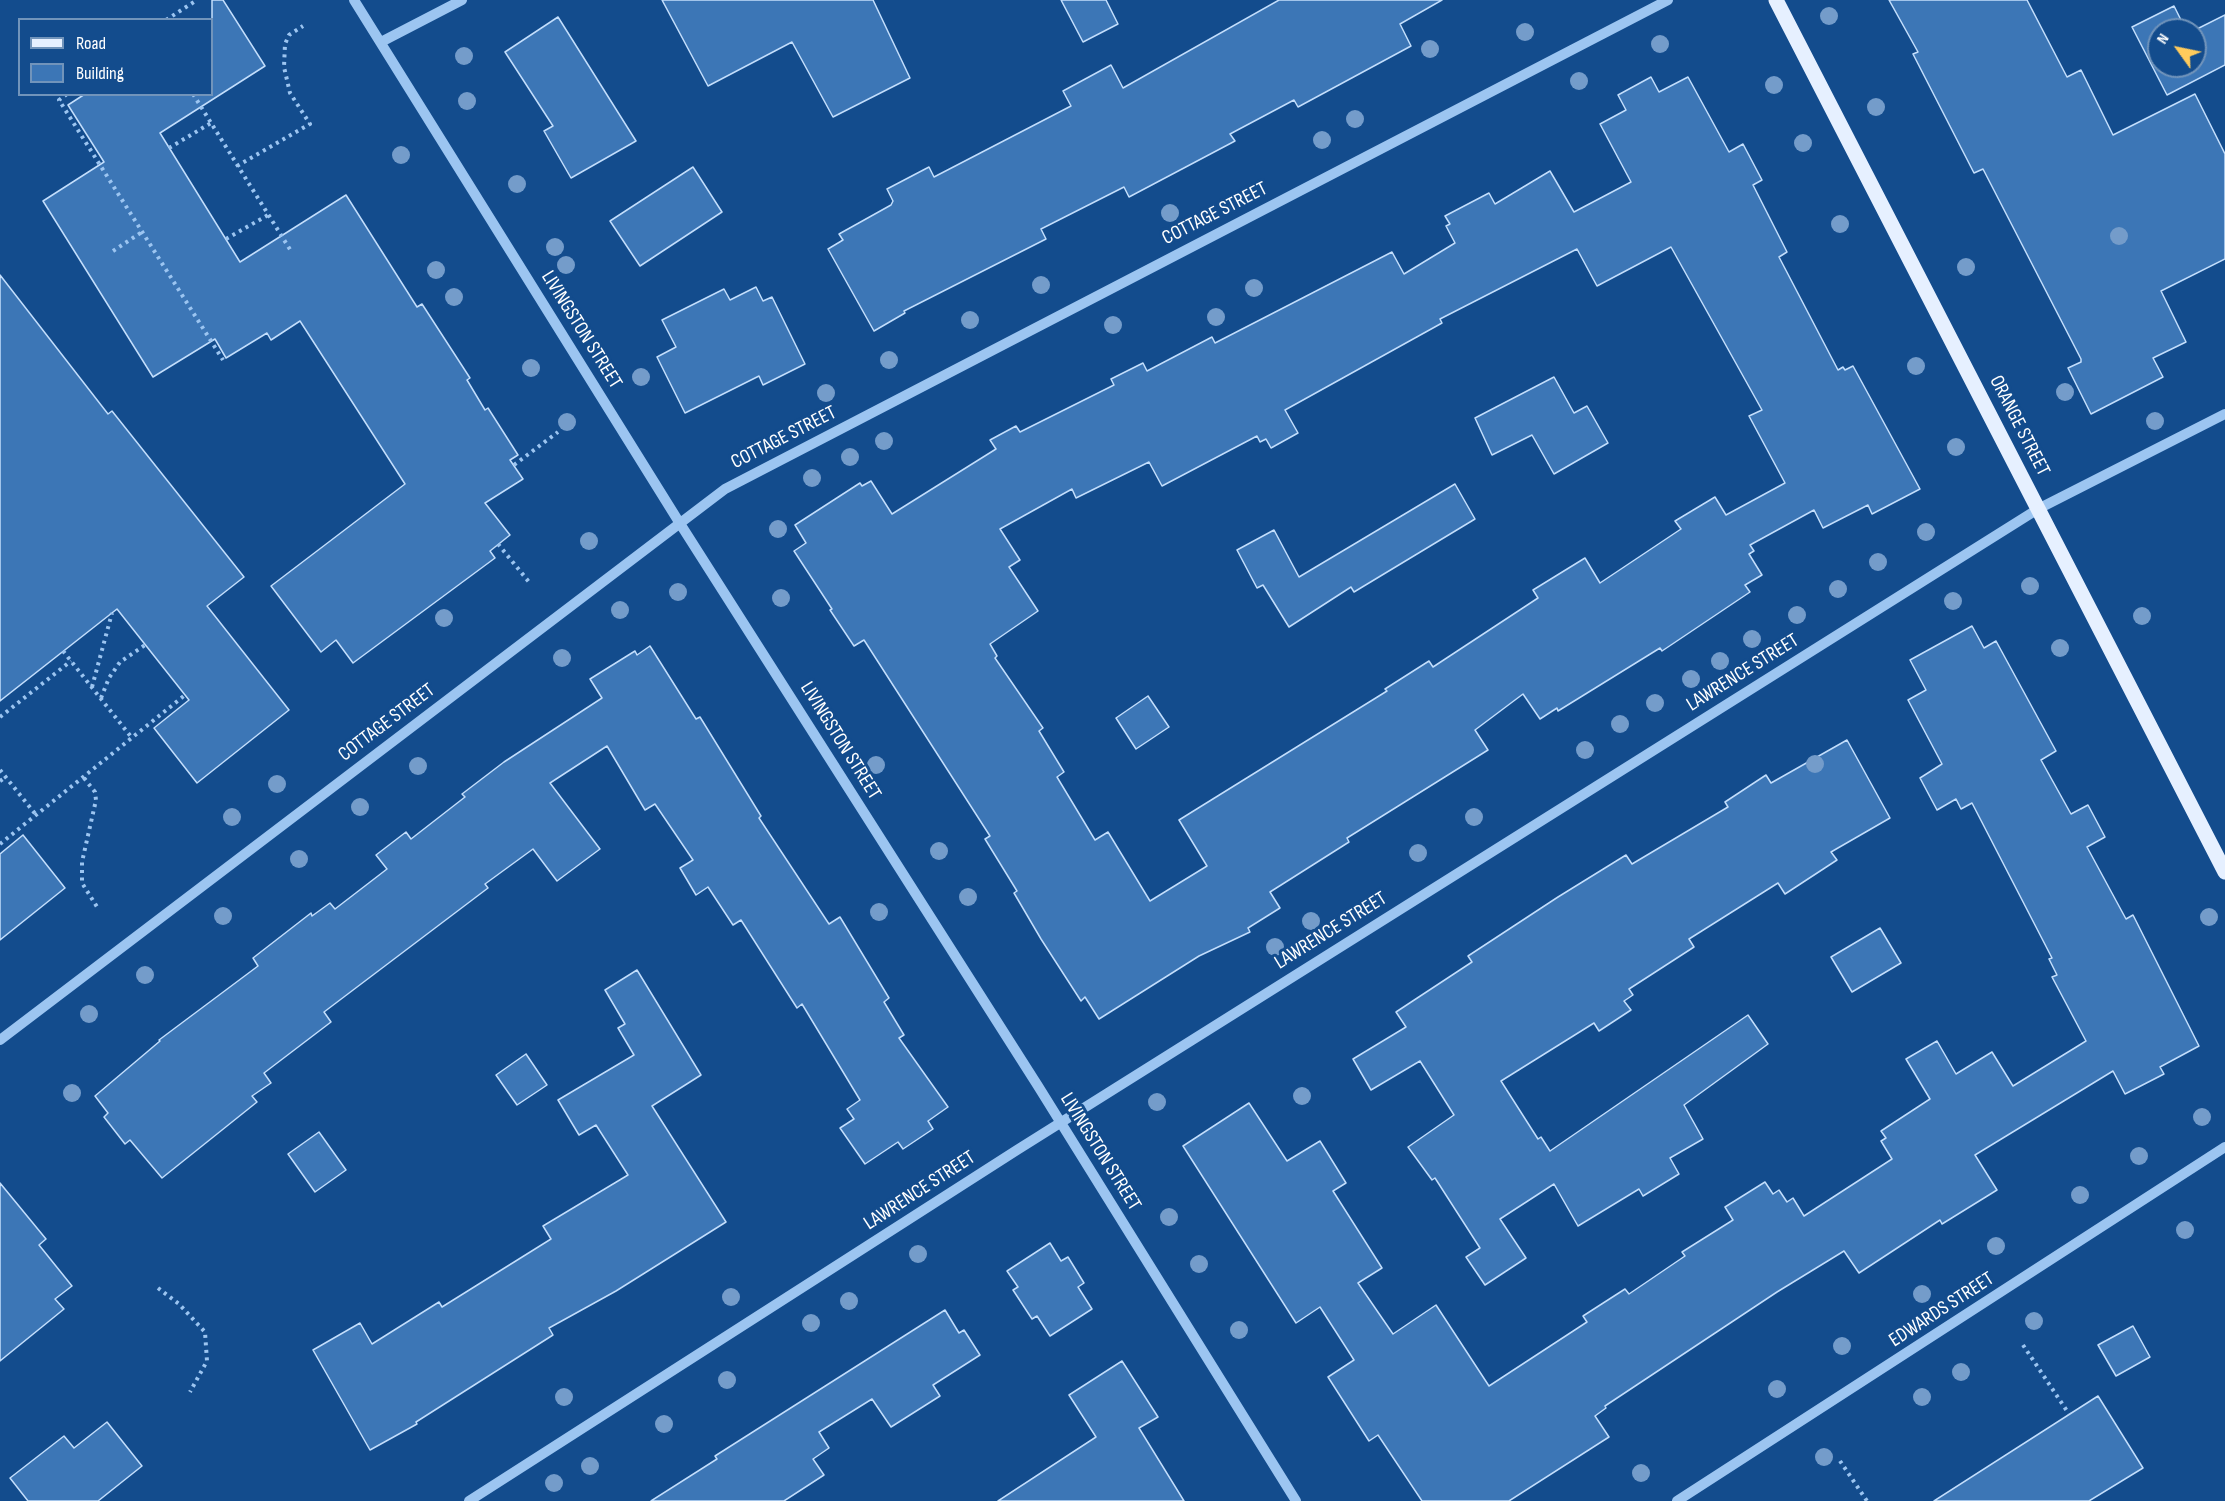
<!DOCTYPE html>
<html>
<head>
<meta charset="utf-8">
<style>
	body { margin:0 }
	#map { position:relative; width:2225px; height:1501px; overflow:hidden; background:#134c8d; font-family:"Sofia Sans Condensed",sans-serif }
	canvas { display:block }
	.legend { position:absolute; left:18px; top:18px; width:195px; height:78px; box-sizing:border-box; background:#134c8d; border:2px solid #7194bb; margin:0; padding:8px 10px; list-style:none; font-size:18px; color:#fff }
	.legend li { display:flex; align-items:center; gap:12px; height:30px }
	.legend b { width:30px; border:2px solid #7194bb }
	.north { position:absolute; left:2147px; top:18px; width:60px; height:60px; box-sizing:border-box; background:#134c8d; border:2px solid #7194bb; border-radius:50%; rotate:303deg; font-size:16px; font-weight:700; line-height:24px; text-align:center; color:#fff }
	.north::after { content:''; display:block; margin:auto; width:21px; height:27px; background:#ffcb5c; clip-path:polygon(50% 0,100% 100%,50% 72%,0 100%) }
</style>
</head>
<body>
<div id="map">
<canvas width="2225" height="1501"></canvas>
<ul class="legend">
<li><b style="height:8px;background:#e6f0ff"></b>Road</li>
<li><b style="height:16px;background:#3c76b6"></b>Building</li>
</ul>
<div class="north">N</div>
</div>
<script>
const g = document.querySelector('canvas').getContext('2d');
g.lineJoin = 'round';
function fill(path, color) { g.fillStyle = color; g.fill(path, 'evenodd'); }
const shape = rows => new Path2D(rows.map(r => 'M' + r).join(''));
function strokePath(path, color, width, dash) { g.strokeStyle = color; g.lineWidth = width; g.lineCap = dash ? 'butt' : 'round'; g.setLineDash(dash || []); g.stroke(path); }
function drawText(font, color, halo, rows, align = 'center') {
  g.font = font + ' "Sofia Sans Condensed",sans-serif'; g.lineWidth = 6; g.setLineDash([]); g.textBaseline = 'middle'; g.strokeStyle = halo; g.fillStyle = color; for (const [text, x, y, turn = 0] of rows) {
    g.save(); g.translate(x, y); g.rotate((+turn || 0) * Math.PI / 180); g.textAlign = isNaN(turn) ? turn : align; if (halo) g.strokeText(text, 0, 0); g.fillText(text, 0, 0); g.restore();
  }
}
const building = shape([
	[212,0,223,0,265,66,160,133,240,262,346,195,417,307,422,304,470,378,467,380,485,410,488,408,518,455,510,460,523,479,485,503,510,535,490,551,495,558,353,663,336,640,321,652,271,586,405,484,300,321,271,340,267,333,226,358,215,339,153,377,43,201,104,162,68,105,85,94,212,94,212,0],
	[662,0,873,0,910,78,833,117,792,42,708,86,662,0],
	[1061,0,1106,0,1118,24,1083,42,1061,0],
	[1279,0,1442,0,1400,24,1411,46,1298,107,1294,100,1230,134,1235,141,1129,197,1124,187,1041,229,1046,239,904,311,905,313,874,331,828,249,843,240,839,234,891,205,893,201,887,189,929,167,934,177,1071,106,1063,91,1111,65,1123,88,1279,0],
	[1889,0,2027,0,2067,77,2081,70,2113,135,2195,94,2225,154,2225,259,2161,291,2186,342,2153,358,2163,377,2091,414,2068,368,2081,362,2081,359,1983,169,1974,173,1913,54,1918,52,1889,0],
	[2174,6,2186,30,2159,30,2159,66,2195,66,2195,30,2225,15,2225,65,2167,95,2132,27,2174,6],
	[558,17,636,141,571,178,544,131,553,126,505,52,558,17],
	[1651,77,1659,92,1688,77,1729,152,1743,144,1762,180,1753,185,1787,252,1779,257,1838,370,1843,367,1845,370,1853,366,1920,489,1872,514,1868,505,1823,528,1814,510,1750,545,1754,551,1749,554,1762,575,1745,585,1750,592,1662,651,1660,648,1558,711,1557,708,1540,719,1523,694,1475,730,1488,750,1347,838,1349,842,1270,892,1280,908,1248,928,1250,932,1199,956,1099,1019,1085,997,1081,1001,1041,939,1014,893,1017,891,985,839,990,836,864,640,854,646,830,610,832,609,794,551,806,543,795,525,860,483,862,486,871,481,892,514,996,449,990,440,1016,426,1020,432,1114,385,1111,379,1143,363,1147,371,1212,337,1215,343,1392,252,1404,274,1455,243,1446,226,1450,224,1445,216,1489,193,1495,204,1550,171,1574,212,1631,182,1600,124,1626,110,1618,95,1651,77],
	[1671,247,1762,410,1749,416,1785,483,1726,515,1715,497,1675,521,1681,529,1600,583,1585,558,1533,590,1538,598,1433,667,1429,661,1385,689,1387,691,1179,820,1207,866,1150,901,1108,832,1095,840,1057,777,1064,772,1039,731,1043,728,995,658,997,656,990,644,1038,611,1009,567,1020,560,1000,529,1072,489,1076,498,1149,462,1162,486,1257,436,1260,442,1266,439,1271,448,1298,433,1285,410,1442,323,1440,319,1577,249,1597,286,1671,247],
	[693,167,722,212,640,266,610,221,693,167],
	[0,275,108,414,112,411,244,577,207,606,289,710,197,783,154,728,189,700,117,609,0,701,0,275],
	[756,287,763,301,772,297,805,364,763,385,759,376,685,413,657,357,676,347,662,320,724,289,730,300,756,287],
	[1554,377,1574,413,1587,406,1608,443,1554,474,1532,435,1492,455,1475,418,1554,377],
	[1455,484,1475,519,1354,592,1351,587,1289,627,1263,585,1257,588,1237,550,1274,530,1299,577,1455,484],
	[1972,626,1984,648,1996,641,2056,751,2041,760,2071,814,2088,805,2105,837,2087,847,2126,919,2133,915,2199,1046,2160,1067,2164,1074,2125,1094,2113,1071,1975,1155,1997,1190,1942,1224,1940,1220,1859,1273,1844,1251,1777,1292,1605,1406,1606,1408,1595,1416,1609,1437,1509,1501,1422,1501,1378,1435,1369,1441,1328,1377,1354,1360,1320,1307,1296,1323,1183,1146,1249,1103,1287,1161,1320,1141,1346,1183,1333,1191,1382,1268,1358,1283,1393,1334,1436,1305,1489,1386,1587,1322,1583,1316,1625,1289,1629,1294,1685,1256,1682,1252,1733,1220,1725,1207,1765,1182,1773,1194,1779,1190,1787,1202,1793,1198,1804,1216,1892,1159,1881,1141,1886,1138,1881,1131,1930,1099,1906,1059,1937,1041,1956,1074,1992,1052,2013,1086,2086,1041,2052,977,2057,975,2049,959,2052,958,1972,803,1961,809,1956,799,1937,810,1920,778,1942,764,1908,700,1926,690,1910,660,1972,626],
	[650,646,696,719,700,717,761,816,759,818,829,924,840,917,889,998,884,1002,904,1035,899,1038,948,1107,928,1121,933,1129,903,1149,898,1142,865,1164,840,1128,854,1119,847,1109,860,1100,802,1004,797,1008,741,920,733,925,708,887,696,895,680,868,693,860,655,804,645,810,607,746,550,783,600,849,557,881,533,849,485,884,488,888,324,1012,331,1022,264,1073,271,1083,252,1096,257,1102,162,1178,130,1140,125,1144,104,1117,108,1113,95,1096,160,1041,159,1040,258,966,253,958,311,913,312,916,330,903,335,909,387,869,376,855,406,832,411,839,465,797,462,794,504,762,602,698,590,679,635,651,637,655,650,646],
	[1148,696,1169,727,1136,749,1116,718,1148,696],
	[1847,740,1890,818,1831,852,1837,860,1785,894,1778,883,1689,939,1694,947,1629,989,1633,995,1624,1001,1631,1010,1599,1031,1594,1023,1501,1081,1538,1139,1541,1137,1550,1151,1748,1015,1768,1044,1684,1105,1703,1139,1670,1158,1679,1174,1643,1196,1639,1189,1578,1226,1554,1184,1500,1219,1526,1258,1485,1285,1466,1257,1480,1248,1435,1178,1432,1180,1408,1147,1454,1115,1420,1061,1371,1090,1353,1059,1406,1027,1396,1012,1472,962,1468,956,1558,897,1626,855,1632,864,1728,807,1725,802,1766,775,1771,783,1847,740],
	[23,835,65,888,0,940,0,854,23,835],
	[1880,928,1901,963,1852,992,1831,957,1880,928],
	[637,970,701,1075,652,1106,726,1222,616,1291,549,1328,553,1335,416,1422,417,1424,370,1450,313,1350,360,1323,372,1344,439,1302,442,1307,551,1239,543,1226,628,1175,596,1125,579,1135,558,1100,634,1055,618,1028,625,1024,605,990,637,970],
	[526,1054,547,1085,517,1105,496,1075,526,1054],
	[319,1132,346,1170,315,1192,288,1154,319,1132],
	[0,1183,46,1239,39,1245,72,1286,55,1299,64,1309,0,1361,0,1183],
	[1050,1243,1061,1261,1068,1257,1084,1283,1078,1287,1092,1309,1050,1336,1037,1316,1032,1319,1013,1290,1018,1287,1007,1271,1050,1243],
	[945,1310,959,1333,964,1330,980,1355,933,1385,940,1396,891,1427,872,1399,819,1432,829,1448,813,1459,824,1475,784,1501,651,1501,717,1459,715,1456,945,1310],
	[2133,1326,2150,1357,2116,1376,2098,1345,2133,1326],
	[1122,1361,1158,1417,1139,1428,1184,1501,998,1501,1096,1437,1069,1395,1122,1361],
	[2098,1396,2143,1468,2089,1501,1934,1501,2098,1396],
	[107,1422,142,1466,98,1501,28,1501,10,1478,64,1436,74,1448,107,1422]
]);
const path = shape([
	[166,20,197,0],
	[67,94,59,100,223,360],
	[193,94,291,251],
	[169,148,211,123],
	[237,166,310,124,290,93,284,67,285,44,289,35,303,26],
	[226,239,268,215],
	[113,251,142,232],
	[514,465,558,432],
	[498,544,529,582],
	[63,651,132,738],
	[92,687,112,613],
	[101,698,109,678,120,662,145,645],
	[0,717,71,661],
	[0,770,37,816],
	[84,778,95,792,96,800,82,862,82,883,99,910],
	[0,781,6,777],
	[0,844,185,695],
	[158,1288,179,1304,205,1332,207,1361,190,1392],
	[2023,1345,2069,1414],
	[1840,1461,1867,1501]
]);
const minor = shape([
	[354,0,679,522,1038,1086,1296,1501],
	[381,42,462,0],
	[0,1040,725,489,1668,0],
	[469,1501,1017,1150,2038,509,2225,414],
	[1677,1501,2225,1147]
]);
const major = shape([
	[1776,0,2225,872]
]);
const trees = [
	[1829,16],
	[1525,32],
	[1660,44],
	[1430,49],
	[464,56],
	[1579,81],
	[1774,85],
	[467,101],
	[1876,107],
	[1355,119],
	[1322,140],
	[1803,143],
	[401,155],
	[517,184],
	[1170,213],
	[1840,224],
	[2119,236],
	[555,247],
	[566,265],
	[1966,267],
	[436,270],
	[1041,285],
	[1254,288],
	[454,297],
	[1216,317],
	[970,320],
	[1113,325],
	[889,360],
	[1916,366],
	[531,368],
	[641,377],
	[2065,392],
	[826,393],
	[2155,421],
	[567,422],
	[884,441],
	[1956,447],
	[850,457],
	[812,478],
	[778,529],
	[1926,532],
	[589,541],
	[1878,562],
	[2030,586],
	[1838,589],
	[678,592],
	[781,598],
	[1953,601],
	[620,610],
	[1797,615],
	[2142,616],
	[444,618],
	[1752,639],
	[2060,648],
	[562,658],
	[1720,661],
	[1691,679],
	[1655,703],
	[1620,724],
	[1585,750],
	[1815,764],
	[876,765],
	[418,766],
	[277,784],
	[360,807],
	[232,817],
	[1474,817],
	[939,851],
	[1418,853],
	[299,859],
	[968,897],
	[879,912],
	[223,916],
	[2209,917],
	[1311,921],
	[1275,947],
	[145,975],
	[89,1014],
	[72,1093],
	[1302,1096],
	[1157,1102],
	[2202,1117],
	[2139,1156],
	[2080,1195],
	[1169,1217],
	[2185,1230],
	[1996,1246],
	[918,1254],
	[1199,1264],
	[1922,1294],
	[731,1297],
	[849,1301],
	[2034,1321],
	[811,1323],
	[1239,1330],
	[1842,1346],
	[1961,1372],
	[727,1380],
	[1777,1389],
	[564,1397],
	[1922,1397],
	[664,1424],
	[1824,1457],
	[590,1466],
	[1641,1473],
	[554,1483]
];
const streetNames = [
	["COTTAGE STREET",1215,214,-27],
	["LIVINGSTON STREET",581,330,58],
	["ORANGE STREET",2019,426,63],
	["COTTAGE STREET",784,438,-27],
	["LAWRENCE STREET",1743,673,-32],
	["COTTAGE STREET",387,723,-37],
	["LIVINGSTON STREET",840,741,58],
	["LAWRENCE STREET",1331,931,-32],
	["LIVINGSTON STREET",1100,1152,58],
	["LAWRENCE STREET",920,1191,-33],
	["EDWARDS STREET",1942,1310,-33]
];
fill(building, '#3c76b6');
strokePath(building, '#c3defc', 1.5);
strokePath(path, '#9cc5f1', 4, [3, 4.5]);
strokePath(minor, '#9cc5f1', 10);
strokePath(major, '#e6f0ff', 15);
g.fillStyle = '#749cca';
for (const [x, y] of trees) { g.beginPath(); g.arc(x, y, 9, 0, 2 * Math.PI); g.fill(); }
drawText('20px', '#fff', '#134c8d', streetNames);
</script>
</body>
</html>
